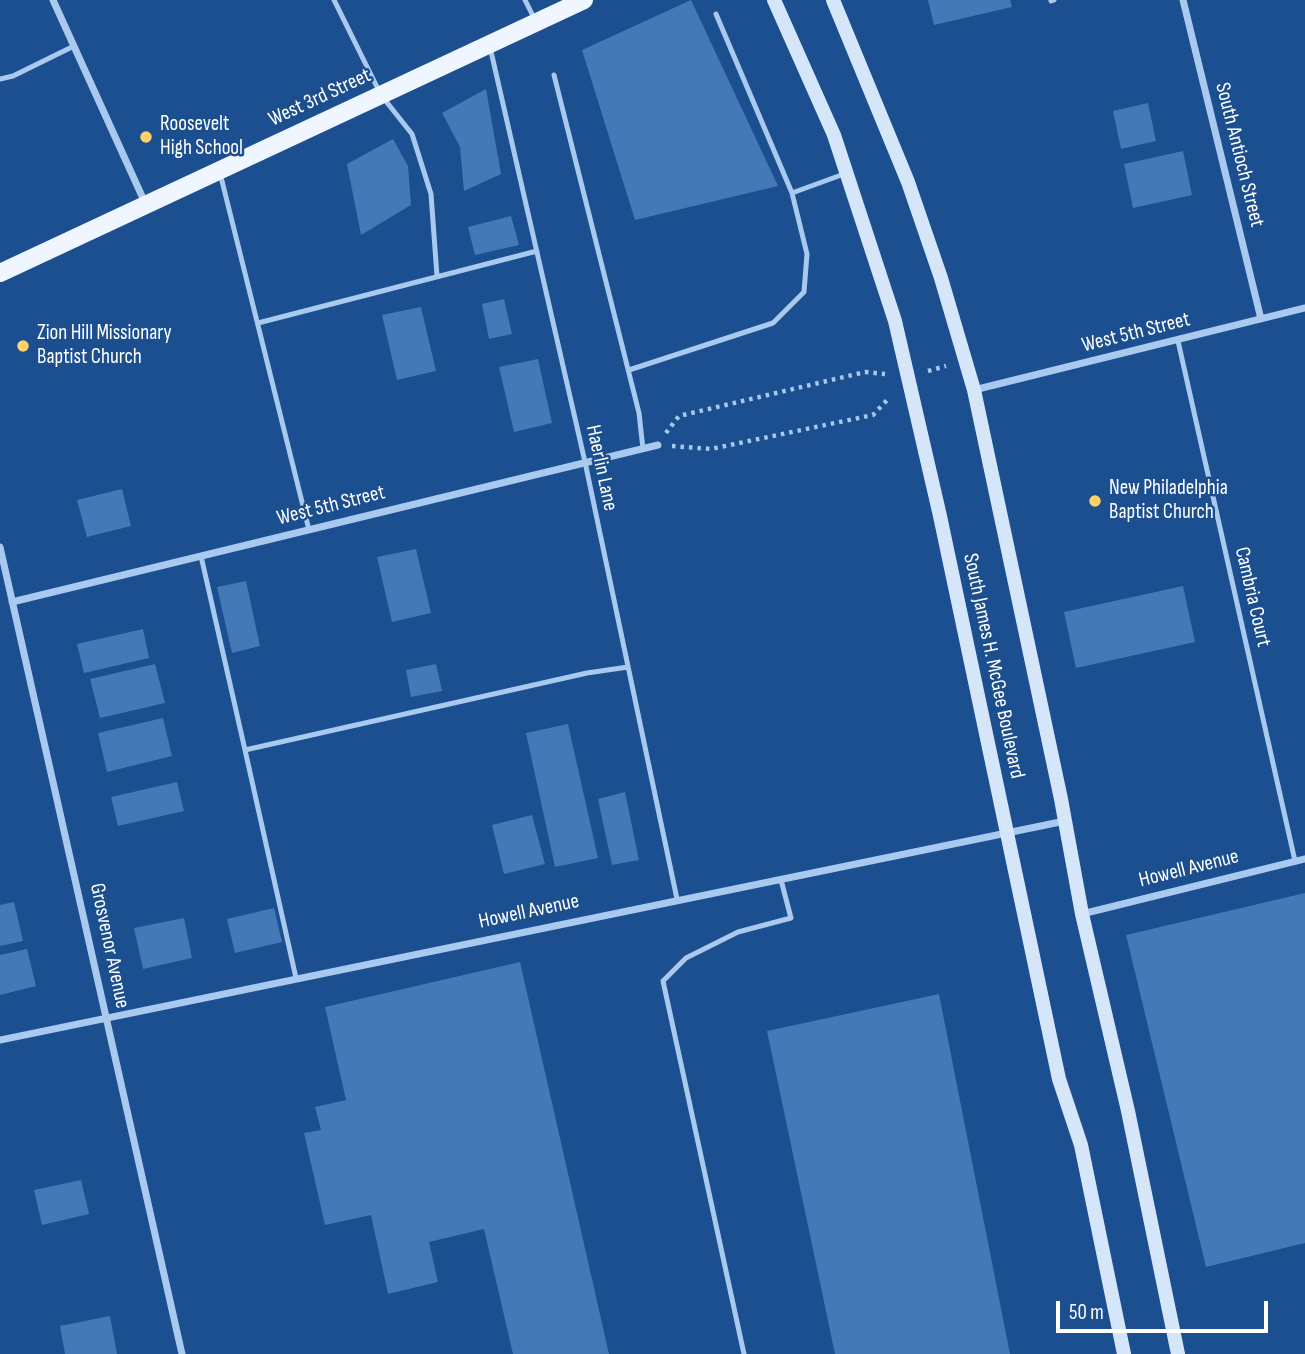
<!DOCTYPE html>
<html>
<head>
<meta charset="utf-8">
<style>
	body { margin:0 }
	#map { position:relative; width:1305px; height:1354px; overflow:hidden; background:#1b4f8f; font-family:"Sofia Sans Condensed",sans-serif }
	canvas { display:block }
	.scale { position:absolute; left:1056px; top:1301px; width:212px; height:32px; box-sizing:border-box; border:4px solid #fff; border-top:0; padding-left:9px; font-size:21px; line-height:24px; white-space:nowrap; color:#fff; -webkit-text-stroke:5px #1b4f8f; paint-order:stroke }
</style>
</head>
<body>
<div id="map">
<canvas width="1305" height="1354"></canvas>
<div class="scale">50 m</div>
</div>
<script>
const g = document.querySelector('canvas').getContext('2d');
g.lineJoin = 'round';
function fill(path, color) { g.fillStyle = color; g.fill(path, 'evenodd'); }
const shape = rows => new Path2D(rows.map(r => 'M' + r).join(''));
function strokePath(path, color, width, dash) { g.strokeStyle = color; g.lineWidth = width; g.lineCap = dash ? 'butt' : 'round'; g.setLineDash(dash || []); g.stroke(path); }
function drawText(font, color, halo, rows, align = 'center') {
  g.font = font + ' "Sofia Sans Condensed",sans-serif'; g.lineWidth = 5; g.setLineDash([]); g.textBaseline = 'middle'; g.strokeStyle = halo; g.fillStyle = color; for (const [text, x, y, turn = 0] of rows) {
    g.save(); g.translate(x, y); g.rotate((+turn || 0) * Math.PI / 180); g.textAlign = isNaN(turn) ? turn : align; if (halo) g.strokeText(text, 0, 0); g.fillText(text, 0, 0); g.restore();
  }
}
const building = shape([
	[691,0,778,186,635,220,582,50],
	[928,0,1010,0,1012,7,934,25],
	[486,89,501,174,464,191,460,147,442,113],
	[1148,103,1156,141,1121,149,1113,111],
	[393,139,408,166,411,205,361,235,347,164],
	[1183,151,1192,195,1133,208,1124,164],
	[511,216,519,245,475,255,468,227],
	[504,299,512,334,489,339,482,304],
	[421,307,436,371,397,380,382,315],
	[538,359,552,423,514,432,499,367],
	[122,489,131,526,87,537,77,500],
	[416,549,431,613,392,622,377,557],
	[246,581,260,646,232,653,217,587],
	[1183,586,1195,642,1076,668,1064,612],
	[143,629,149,658,84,673,77,644],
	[155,664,165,703,100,718,90,679],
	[436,664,442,691,411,697,406,670],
	[163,718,172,756,107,772,98,733],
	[568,724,598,858,555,867,526,733],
	[177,782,184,811,118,826,111,797],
	[625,792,639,860,612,865,598,799],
	[532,815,545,864,504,874,492,825],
	[1305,893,1305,1243,1206,1267,1126,935],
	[14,902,23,941,0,946,0,905],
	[274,908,282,942,235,953,227,919],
	[184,918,192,958,143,969,134,928],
	[27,949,36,986,0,995,0,955],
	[520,962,609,1354,513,1354,484,1229,429,1242,438,1282,388,1294,371,1215,325,1225,304,1133,321,1130,315,1107,346,1100,325,1007],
	[939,994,1010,1354,835,1354,767,1031],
	[81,1180,89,1214,42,1225,34,1190],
	[110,1316,117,1354,65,1354,60,1326]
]);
const path = shape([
	[928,371,946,366],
	[666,433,679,416,865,372,885,374],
	[672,446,711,449,873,415,890,397]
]);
const lane = shape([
	[334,0,381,95,412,134,431,194,437,276],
	[525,0,535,20],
	[1051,1,1054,0],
	[490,47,585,462,677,899],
	[554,75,639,413,643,449],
	[0,79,13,76,74,46],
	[220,173,309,530],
	[792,193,844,174],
	[258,323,537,251],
	[1178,341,1295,861],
	[629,370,773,323,804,292,807,254,792,193,716,14],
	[201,556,245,750],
	[296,978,245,750,587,673,628,667],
	[744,1354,663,981,686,958,738,932,791,918,781,880]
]);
const street = shape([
	[53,0,146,205],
	[1183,0,1261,319],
	[974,390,1305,308],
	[0,547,182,1354],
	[12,602,658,445],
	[1082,914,1305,859],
	[0,1040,1065,821]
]);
const secondary = shape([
	[774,0,834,135,895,321,940,516,1059,1079,1081,1145,1124,1354],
	[833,0,908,182,941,278,974,390,1061,799,1082,914,1128,1111,1178,1354]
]);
const primary = shape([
	[0,273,584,0]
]);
const markers = [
	[146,137,7,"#ffd166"],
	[23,346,7,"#ffd166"],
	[1095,501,7,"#ffd166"]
];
const streetNames = [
	["West 3rd Street",320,98,-25],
	["South Antioch Street",1239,155,76],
	["West 5th Street",1136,333,-14],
	["Haerlin Lane",601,468,78],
	["West 5th Street",331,506,-14],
	["Cambria Court",1252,597,77],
	["South James H. McGee Boulevard",993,666,78],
	["Howell Avenue",1189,869,-14],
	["Howell Avenue",529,912,-12],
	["Grosvenor Avenue",109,946,78]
];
const poiNames = [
	["Roosevelt",160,125],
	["High School",160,149],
	["Zion Hill Missionary",37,334],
	["Baptist Church",37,358],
	["New Philadelphia",1109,489],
	["Baptist Church",1109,513]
];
fill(building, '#4478b7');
strokePath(path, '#a9c9ee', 4.5, [3.5, 5]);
strokePath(lane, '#a9c9ee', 5);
strokePath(street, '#a9c9ee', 7);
strokePath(secondary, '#d6e6fa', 14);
strokePath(primary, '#f0f6ff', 18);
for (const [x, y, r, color] of markers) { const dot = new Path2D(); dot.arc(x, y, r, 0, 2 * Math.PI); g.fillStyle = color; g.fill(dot); strokePath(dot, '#1b4f8f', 2.5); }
drawText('21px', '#fff', '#1b4f8f', streetNames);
drawText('21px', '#fff', '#1b4f8f', poiNames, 'left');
</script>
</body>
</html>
